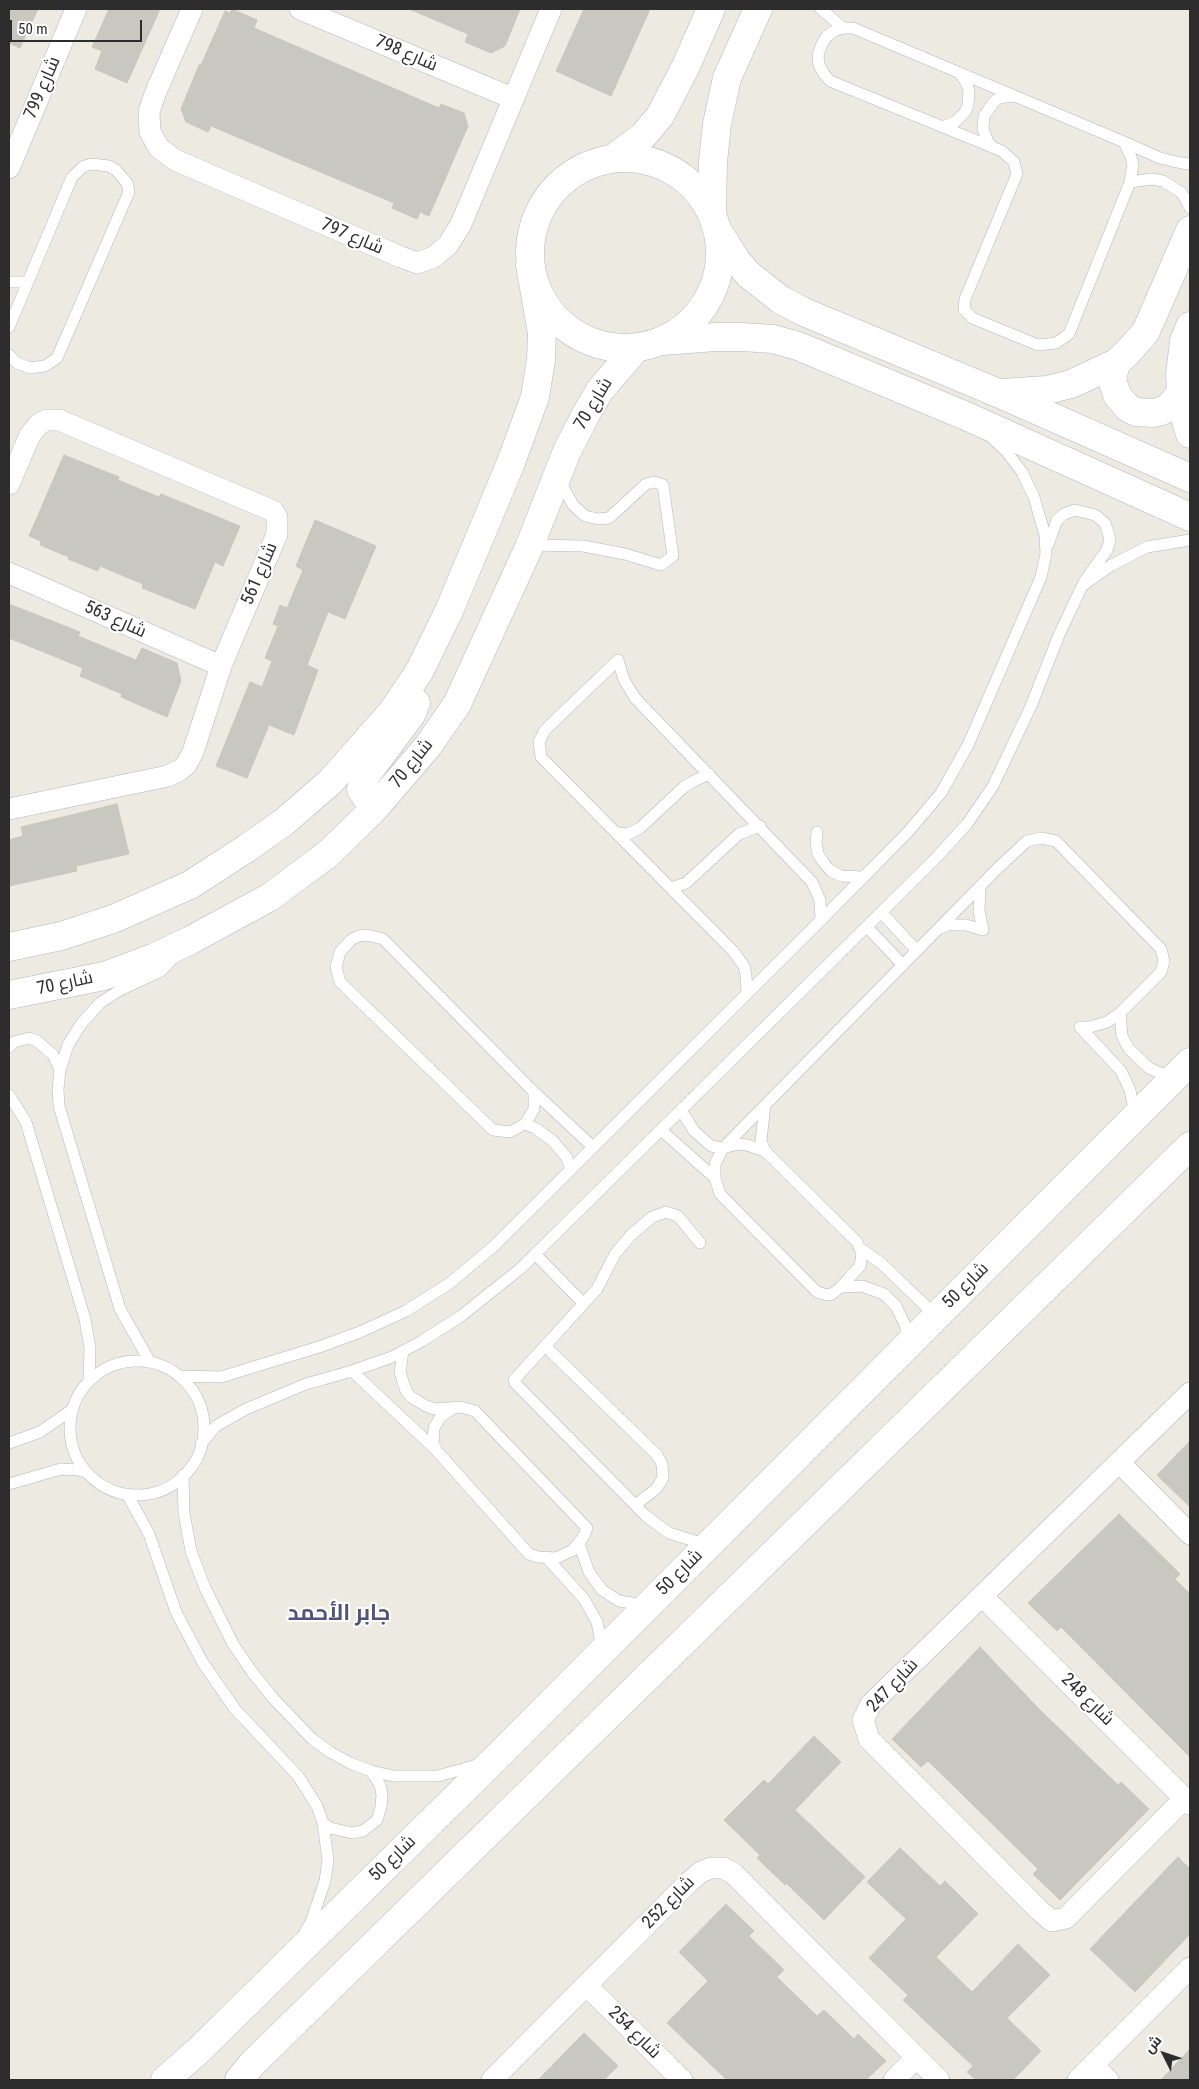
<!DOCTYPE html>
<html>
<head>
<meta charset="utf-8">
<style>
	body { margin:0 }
	#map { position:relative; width:1199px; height:2089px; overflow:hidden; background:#edeae2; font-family:"Roboto Condensed",Cairo,sans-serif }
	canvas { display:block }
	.frame { position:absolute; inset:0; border:10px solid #2d2d2d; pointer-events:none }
	.north { position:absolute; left:1139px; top:2029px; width:50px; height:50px; -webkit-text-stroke:4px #fff; paint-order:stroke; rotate:311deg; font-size:14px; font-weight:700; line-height:20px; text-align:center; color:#2d2d2d }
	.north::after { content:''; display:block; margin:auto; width:18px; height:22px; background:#2d2d2d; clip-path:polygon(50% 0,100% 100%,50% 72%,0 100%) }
	.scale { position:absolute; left:10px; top:20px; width:132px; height:22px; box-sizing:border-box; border:2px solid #2d2d2d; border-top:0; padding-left:6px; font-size:15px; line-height:18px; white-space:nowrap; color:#2d2d2d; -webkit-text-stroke:4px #fff; paint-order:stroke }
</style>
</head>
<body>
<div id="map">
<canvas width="1199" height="2089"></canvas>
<div class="frame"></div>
<div class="north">ش</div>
<div class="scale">50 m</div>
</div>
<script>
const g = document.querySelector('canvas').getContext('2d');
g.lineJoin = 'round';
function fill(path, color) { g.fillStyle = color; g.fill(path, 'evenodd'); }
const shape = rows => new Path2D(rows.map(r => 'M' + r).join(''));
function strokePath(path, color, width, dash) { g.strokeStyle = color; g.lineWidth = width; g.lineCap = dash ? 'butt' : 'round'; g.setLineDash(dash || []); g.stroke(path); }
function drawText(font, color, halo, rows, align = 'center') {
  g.font = font + ' "Roboto Condensed",Cairo,sans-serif'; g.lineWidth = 4; g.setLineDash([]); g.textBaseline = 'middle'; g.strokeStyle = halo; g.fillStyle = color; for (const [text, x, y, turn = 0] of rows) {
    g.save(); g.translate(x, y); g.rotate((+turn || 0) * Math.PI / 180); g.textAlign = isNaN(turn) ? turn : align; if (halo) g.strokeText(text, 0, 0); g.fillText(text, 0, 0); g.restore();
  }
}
const building = shape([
	[9,9,38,9,20,48,9,43,9,9],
	[109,9,160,9,127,83,95,69,102,51,92,47,109,9],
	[232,9,257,20,254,28,439,108,441,104,464,113,468,126,429,216,420,212,417,219,392,208,394,203,211,126,208,132,186,122,181,109,199,65,201,65,225,11,230,13,232,9],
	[409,9,520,9,505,46,491,53,465,42,468,34,409,9],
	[584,9,650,9,611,96,556,71,584,9],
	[64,455,119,477,118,480,159,497,161,494,240,526,223,566,215,562,195,609,142,588,143,584,100,566,98,571,68,559,69,557,40,545,41,541,29,536,64,455],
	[315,520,376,546,345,619,328,612,307,665,318,670,294,735,269,725,247,778,216,766,250,682,262,687,272,661,265,658,278,626,273,624,280,605,287,608,303,570,296,566,315,520],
	[9,604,80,632,78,636,136,660,142,648,177,663,181,681,167,717,121,697,122,694,80,676,83,668,9,638,9,604],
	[117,804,129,854,76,866,77,871,9,886,9,840,23,836,21,827,117,804],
	[1190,1441,1190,1507,1157,1475,1190,1441],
	[1119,1514,1180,1574,1175,1579,1190,1594,1190,1757,1061,1627,1057,1631,1028,1603,1119,1514],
	[980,1647,1040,1710,1118,1785,1121,1782,1149,1809,1060,1900,1033,1874,1038,1869,961,1793,928,1761,921,1767,892,1739,980,1647],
	[814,1736,841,1762,795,1810,865,1877,824,1920,786,1883,785,1885,757,1858,760,1855,724,1820,764,1780,768,1784,814,1736],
	[900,1848,940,1886,945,1881,978,1914,936,1957,972,1992,1018,1944,1050,1975,1007,2018,1041,2051,1013,2080,976,2080,967,2072,973,2066,903,2000,908,1995,869,1958,906,1919,867,1882,900,1848],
	[1178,1857,1190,1869,1190,1934,1135,1992,1090,1949,1178,1857],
	[726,1904,754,1931,749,1936,784,1970,777,1977,817,2016,824,2010,854,2039,858,2034,886,2061,866,2080,727,2080,667,2023,708,1981,679,1952,726,1904],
	[584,2033,618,2066,604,2080,538,2080,584,2033],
	[1190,2049,1190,2080,1161,2080,1190,2049]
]);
const lane = shape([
	[821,9,843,28],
	[942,127,955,122,965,112,968,105,969,91,967,84,960,73],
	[1124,142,1131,157,1133,165,1130,182,1069,334,1056,343,1038,345,972,318,964,309,965,299,1017,174,1014,162,1002,151,830,81,824,74,819,65,818,55,821,46,826,37,834,31,843,28,853,28,1124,142,1160,158,1181,163,1190,164],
	[992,147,988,142,983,129,984,116,993,103,999,98,1013,96],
	[1130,182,1152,179,1163,181,1182,193,1190,208],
	[9,282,28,282],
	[9,327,72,177,84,166,92,164,109,166,116,170,127,183,129,192,57,358,45,366,30,368,17,363,9,355],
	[531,545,583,546,625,554,661,565,673,556,663,485,654,482,646,484,609,518,598,519,585,516,573,505,559,480],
	[1048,545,1057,520,1064,514,1075,510,1095,515,1105,523,1110,539,1107,550,1084,582],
	[618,660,545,730,539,742,541,757,733,951,744,966,746,975,747,993],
	[618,660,624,680,635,698,812,882,820,900,821,920],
	[817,832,816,843,818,854,824,863,831,871,841,876,863,877],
	[616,833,628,834,640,828,684,787,692,782,709,774],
	[980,887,979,911,983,930],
	[671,888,686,883,739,834,760,826],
	[881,912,917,951],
	[867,927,903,965],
	[940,928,948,925,966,925,983,930],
	[1120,1013,1122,1036,1129,1049,1149,1068,1172,1078],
	[1080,1027,1121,1071,1130,1090,1135,1114],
	[9,1047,14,1042,29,1038,37,1041,53,1055,60,1070],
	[534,1092,534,1109,525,1124,510,1132,493,1130,340,982,336,967,340,952,351,940,358,936,367,935,383,939,534,1092,593,1147],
	[9,1095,26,1122,85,1319,90,1348,89,1381],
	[681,1110,694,1131,711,1146,723,1148,738,1144,747,1145,765,1151,857,1242,862,1254,860,1266,841,1287,832,1294,827,1295,817,1292,720,1194,715,1178,715,1164,723,1148,998,868,1027,841,1041,838,1056,841,1161,949,1164,961,1161,972,1120,1013,1107,1022,1090,1027,1080,1027],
	[525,1124,535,1128,553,1141,567,1158,571,1169],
	[661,1130,715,1178],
	[765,1151,761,1141,765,1105],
	[700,1243,678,1216,666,1212,652,1217,631,1235,615,1254,597,1289,514,1380,515,1383,646,1516,669,1533,707,1545],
	[860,1248,882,1264,936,1316],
	[535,1254,583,1303],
	[841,1287,862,1286,884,1294,896,1306,906,1327,906,1343],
	[545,1346,657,1455,662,1464,663,1478,656,1489,635,1505],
	'70 1428a67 67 0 1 1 134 0a67 67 0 1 1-134 0Z',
	[150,1362,120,1309,59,1106,58,1089,60,1070,68,1045,81,1024,100,1003,120,990,161,971,173,958],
	[352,1371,436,1450,529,1554,538,1557,556,1558,573,1550,584,1536,587,1528,475,1411,461,1407,435,1409,426,1406,411,1397,406,1391,400,1372,403,1351],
	[179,1376,221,1377,319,1347,360,1332,406,1311,450,1283,494,1246,821,920,908,832,941,793,968,745,1041,577,1046,554,1045,535,1034,497,1022,472,1006,451,992,438],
	[9,1443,40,1432,73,1409],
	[201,1444,216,1426,246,1409,306,1384,352,1371,392,1357,422,1341,461,1316,520,1269,934,860,967,824,993,786,1031,706,1059,635,1082,586,1110,566,1147,547,1190,540],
	[436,1450,433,1443,434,1428,441,1416,452,1409],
	[183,1475,184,1513,191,1551,205,1588,233,1644,252,1672,273,1698,312,1739,330,1752,350,1763,371,1771,393,1776,438,1776,477,1765],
	[9,1484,61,1469,78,1470,86,1472],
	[127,1494,149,1534,176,1612,203,1663,235,1709,298,1776,317,1806,323,1823,328,1860,325,1881,311,1922,305,1932],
	[579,1544,589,1572,602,1590,619,1601,645,1605],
	[547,1558,584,1599,597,1622,602,1648],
	[323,1823,330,1828,352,1833,363,1831,377,1820,381,1807,382,1794,380,1785,371,1771]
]);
const street = shape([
	[192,9,155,94,149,112,150,132,159,148,175,160,401,257,417,263,434,257,448,245,461,224,551,9],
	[300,9,512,98],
	[9,168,76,9],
	[9,484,30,435,39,424,47,420,59,420,273,511,277,517,277,534,221,666,193,752,186,765,180,770,168,776,9,809],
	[9,573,221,666],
	[1120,1463,1190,1534],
	[983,1597,1190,1804],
	[1185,1798,1066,1918,1052,1921,1039,1910,869,1739,863,1720,871,1704,1190,1393],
	[587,1986,682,2080],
	[1093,2066,1108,2080],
	[492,2080,689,1882,701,1872,711,1868,723,1868,733,1873,939,2080],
	[894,2080,916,2058],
	[1078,2080,1190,1968]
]);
const secondary = shape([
	[614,158,643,136,660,116,686,66,711,9],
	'530 253a95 95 0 1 1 190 0a95 95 0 1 1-190 0Z',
	[712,213,713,162,717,124,727,78,758,9],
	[718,231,736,260,748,274,781,300,804,312,998,393,1190,478],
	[1190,326,1184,341,1180,375,1183,410,1190,434],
	[662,341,716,337,742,337,773,339,798,346,966,416,1190,517],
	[1116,363,1112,379,1117,395,1128,408,1136,412,1154,413,1162,411,1170,406,1181,393],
	[1003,393,1047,390,1071,384,1116,363,1126,354,1145,333,1151,320,1190,230],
	[374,809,361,789,364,778,411,715,416,703],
	[9,947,61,936,113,919,190,885,247,848,284,822,330,782,392,712,419,672,449,611,510,465,535,397,541,360,542,333,530,265],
	[9,995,104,976,155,957,189,941,270,897,329,853,374,809,428,746,457,704,530,545,567,451,586,414,600,390,637,347],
	[165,2080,199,2050,501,1753,1190,1062],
	[239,2080,252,2064,1190,1146]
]);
const streetNames = [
	["شارع 798",406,54,23],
	["شارع 799",43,88,-67],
	["شارع 797",352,237,23],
	["شارع 70",594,404,-59],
	["شارع 561",260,574,-67],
	["شارع 563",115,620,24],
	["شارع 70",412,764,-51],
	["شارع 70",65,984,-12],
	["شارع 50",966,1286,-45],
	["شارع 50",680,1573,-45],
	["شارع 247",893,1686,-47],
	["شارع 248",1087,1700,45],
	["شارع 50",393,1859,-44],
	["شارع 252",669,1903,-45],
	["شارع 254",634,2033,45]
];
const districtNames = [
	["جابر الأحمد",339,1614]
];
fill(building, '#c9c8c0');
strokePath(building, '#c9c6bb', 1);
strokePath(lane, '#b5b6bf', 12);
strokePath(street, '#b5b6bf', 22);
strokePath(secondary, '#b5b6bf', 29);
strokePath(lane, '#fff', 11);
strokePath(street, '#fff', 21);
strokePath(secondary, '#fff', 28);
drawText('18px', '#2d2d2d', '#fff', streetNames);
drawText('bold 22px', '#51537a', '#fff', districtNames);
</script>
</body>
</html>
